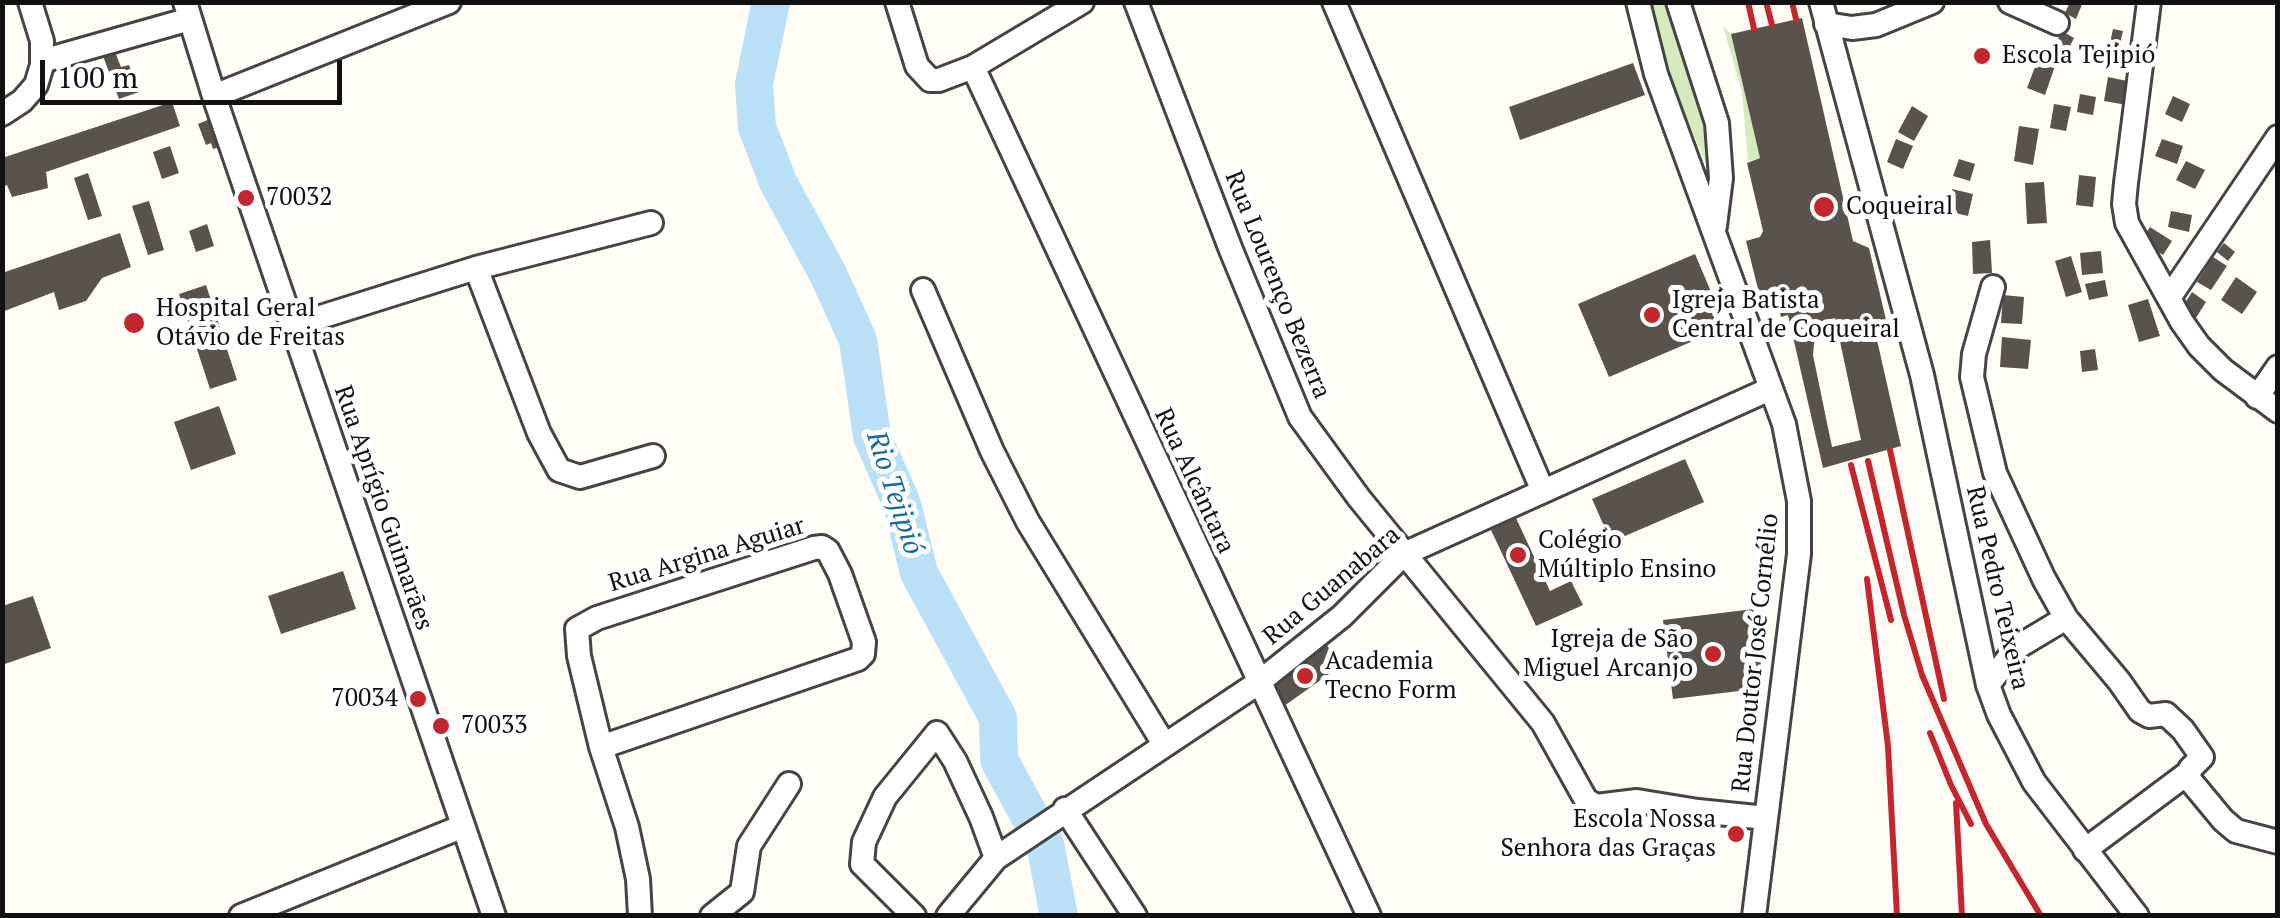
<!DOCTYPE html>
<html>
<head>
<meta charset="utf-8">
<style>
	body { margin:0 }
	#map { position:relative; width:2280px; height:918px; overflow:hidden; background:#fffdf5; font-family:"PT Serif",serif }
	canvas { display:block }
	.frame { position:absolute; inset:0; border:5px solid #111; pointer-events:none }
	.scale { position:absolute; left:40px; top:60px; width:302px; height:45px; box-sizing:border-box; border:5px solid #111; border-top:0; padding-left:12px; font-size:30px; line-height:35px; white-space:nowrap; color:#111; -webkit-text-stroke:8px #fff; paint-order:stroke }
</style>
</head>
<body>
<div id="map">
<canvas width="2280" height="918"></canvas>
<div class="frame"></div>
<div class="scale">100 m</div>
</div>
<script>
const g = document.querySelector('canvas').getContext('2d');
g.lineJoin = 'round';
function fill(path, color) { g.fillStyle = color; g.fill(path, 'evenodd'); }
const shape = rows => new Path2D(rows.map(r => 'M' + r).join(''));
function strokePath(path, color, width, dash) { g.strokeStyle = color; g.lineWidth = width; g.lineCap = dash ? 'butt' : 'round'; g.setLineDash(dash || []); g.stroke(path); }
function drawText(font, color, halo, rows, align = 'center') {
  g.font = font + ' "PT Serif",serif'; g.lineWidth = 10; g.setLineDash([]); g.textBaseline = 'middle'; g.strokeStyle = halo; g.fillStyle = color; for (const [text, x, y, turn = 0] of rows) {
    g.save(); g.translate(x, y); g.rotate((+turn || 0) * Math.PI / 180); g.textAlign = isNaN(turn) ? turn : align; if (halo) g.strokeText(text, 0, 0); g.fillText(text, 0, 0); g.restore();
  }
}
const green = shape([
	[1649,3,1672,3,1700,76,1713,180,1667,71],
	[1723,26,1731,34,1760,158,1748,161,1742,92]
]);
const river = shape([
	[771,2,754,84,757,127,778,182,828,274,858,340,872,436,902,504,919,573,998,718,999,760,1045,844,1059,916]
]);
const building = shape([
	[2070,2,2083,2,2076,19,2065,13],
	[1802,18,1853,241,1869,248,1888,328,1875,331,1901,446,1823,468,1788,315,1781,317,1778,304,1763,309,1746,241,1760,237,1763,231,1747,163,1760,158,1731,34],
	[1835,318,1861,440,1832,447,1813,355,1816,323],
	[2113,29,2123,31,2119,47,2136,51,2134,63,2107,57],
	[2062,31,2074,38,2066,54,2054,47],
	[115,52,121,67,129,65,139,92,119,99,103,56],
	[2038,59,2055,66,2045,95,2027,88],
	[1633,63,1645,95,1520,140,1509,107],
	[2108,77,2132,82,2127,105,2104,101],
	[2080,94,2096,97,2093,115,2077,112],
	[2173,96,2190,104,2182,122,2165,114],
	[172,102,180,126,46,172,48,188,12,197,7,185,2,187,2,158],
	[2054,104,2071,107,2066,131,2050,128],
	[1912,106,1928,116,1914,141,1898,132],
	[210,119,218,141,223,146,213,149,211,143,206,145,198,124],
	[2019,126,2039,129,2033,165,2014,161],
	[1896,139,1913,146,1903,169,1887,162],
	[2162,139,2183,146,2177,164,2155,156],
	[170,146,179,173,162,179,153,152],
	[1959,159,1975,164,1970,181,1953,176],
	[2186,161,2205,170,2195,189,2176,180],
	[88,173,102,216,88,220,74,178],
	[2079,175,2096,177,2093,207,2076,205],
	[2044,182,2047,223,2027,224,2025,183],
	[1952,189,1973,194,1968,216,1947,211],
	[149,201,164,250,148,255,132,206],
	[2171,211,2192,215,2189,232,2168,227],
	[207,224,214,246,196,252,189,231],
	[2150,227,2172,241,2163,255,2141,241],
	[120,233,131,267,102,278,86,301,59,310,54,292,2,312,2,273],
	[1990,240,1992,273,1973,274,1972,242],
	[2224,243,2235,252,2228,261,2217,252],
	[2101,251,2103,273,2082,275,2080,253],
	[1695,254,1726,327,1609,377,1578,304],
	[2071,256,2082,292,2066,297,2055,261],
	[2213,257,2227,266,2211,290,2197,282],
	[2236,277,2257,292,2242,314,2221,300],
	[2105,280,2108,296,2089,300,2085,284],
	[206,285,237,380,210,389,179,294],
	[2192,292,2206,302,2194,321,2180,311],
	[2003,295,2024,297,2022,324,2001,323],
	[2148,299,2160,336,2139,342,2128,305],
	[2002,337,2031,340,2028,369,2000,367],
	[2095,349,2098,370,2082,372,2080,351],
	[219,406,236,454,191,470,174,422],
	[1685,459,1704,502,1611,542,1592,499],
	[1516,518,1550,591,1571,581,1583,605,1536,626,1491,530],
	[343,571,356,609,281,634,268,596],
	[33,596,51,648,2,665,2,606],
	[1754,609,1764,688,1673,699,1663,620],
	[1326,643,1339,667,1284,706,1273,684]
]);
const minor = shape([
	[185,2,214,96,494,916],
	[897,2,917,66,930,80,939,80,973,67,1082,2],
	[1136,2,1231,250,1300,417,1359,498,1543,723,1586,800,1596,806,1637,801,1698,811,1766,818],
	[1334,2,1542,489],
	[1638,2,1656,74,1784,424,1799,501,1799,554,1754,916],
	[1678,2,1717,123,1721,178,1715,226],
	[1821,2,1922,375,1988,685,1999,715,2034,782,2137,916],
	[2010,2,2057,23],
	[2149,2,2126,183,2124,204,2127,223,2182,322,2199,346,2223,370,2278,411],
	[1826,24,1852,28,1876,25,1932,2],
	[42,61,190,19],
	[973,67,1369,916],
	[214,96,449,2],
	[2,114,22,101,36,85,42,65,42,41,30,2],
	[476,268,539,433,559,470,580,477,653,456],
	[1993,287,1974,354,1972,377,1995,473,2044,579,2066,618,2119,681,2140,711,2149,716,2166,714,2183,730,2202,757,2190,769,2189,779,2223,820,2236,831,2278,842],
	[923,290,992,451,1028,522,1164,744],
	[2169,298,2278,137],
	[292,326,476,268,651,223],
	[2257,397,2278,367],
	[1988,685,2016,648,2066,618],
	[601,747,858,659,863,654,864,642,840,574,828,551,822,547,814,548,597,618,577,629,579,656,601,747,627,827,638,879,640,916],
	[1065,809,1135,916],
	[2085,850,2188,773],
	[241,916,461,827],
	[712,916,742,892,749,846,789,784],
	[914,916,862,864,864,842,885,797,937,733,955,761,981,817,996,858],
	[948,916,996,858,1258,683,1342,616,1404,554,1770,389]
]);
const rail = shape([
	[1748,2,1754,29],
	[1766,2,1772,25],
	[1792,2,1796,19],
	[1890,450,1944,699],
	[1868,461,1904,615,1922,675,1986,824,2041,916],
	[1851,465,1891,620],
	[1867,579,1888,746,1897,916],
	[1930,733,1951,785,1971,824],
	[1956,803,1962,916]
]);
const markers = [
	[1982,56,10,"#c4262e"],
	[246,198,10,"#c4262e"],
	[1824,207,12,"#c4262e"],
	[1652,315,10,"#c4262e"],
	[134,323,12,"#c4262e"],
	[1518,555,10,"#c4262e"],
	[1713,654,10,"#c4262e"],
	[1305,676,10,"#c4262e"],
	[418,699,10,"#c4262e"],
	[441,726,10,"#c4262e"],
	[1736,834,10,"#c4262e"]
];
const poiNames = [
	["Escola Tejipió",2002,56],
	["70032",266,198],
	["Coqueiral",1846,207],
	["Igreja Batista",1672,301],
	["Central de Coqueiral",1672,330],
	["Hospital Geral",156,309],
	["Otávio de Freitas",156,338],
	["Colégio",1538,541],
	["Múltiplo Ensino",1538,570],
	["Igreja de São",1693,640,"right"],
	["Miguel Arcanjo",1693,669,"right"],
	["Academia",1325,662],
	["Tecno Form",1325,691],
	["70034",398,699,"right"],
	["70033",461,726],
	["Escola Nossa",1716,820,"right"],
	["Senhora das Graças",1716,849,"right"]
];
const streetNames = [
	["Rua Lourenço Bezerra",1277,285,68],
	["Rua Alcântara",1194,481,65],
	["Rua Aprígio Guimarães",383,508,71],
	["Rua Argina Aguiar",707,555,-17],
	["Rua Guanabara",1332,586,-40],
	["Rua Pedro Teixeira",1997,588,77],
	["Rua Doutor José Cornélio",1756,653,-84]
];
const waterNames = [
	["Rio Tejipió",894,493,72]
];
fill(green, '#d5ebbd');
strokePath(river, '#b9e0f7', 38);
fill(building, '#5a524d');
strokePath(minor, '#444', 28);
strokePath(minor, '#fff', 22);
strokePath(rail, '#c4262e', 6);
for (const [x, y, r, color] of markers) { const dot = new Path2D(); dot.arc(x, y, r, 0, 2 * Math.PI); g.fillStyle = color; g.fill(dot); strokePath(dot, '#fff', 4); }
drawText('25px', '#111', '#fff', poiNames, 'left');
drawText('25px', '#111', '#fff', streetNames);
drawText('italic 28px', '#1768a6', '#fff', waterNames);
</script>
</body>
</html>
